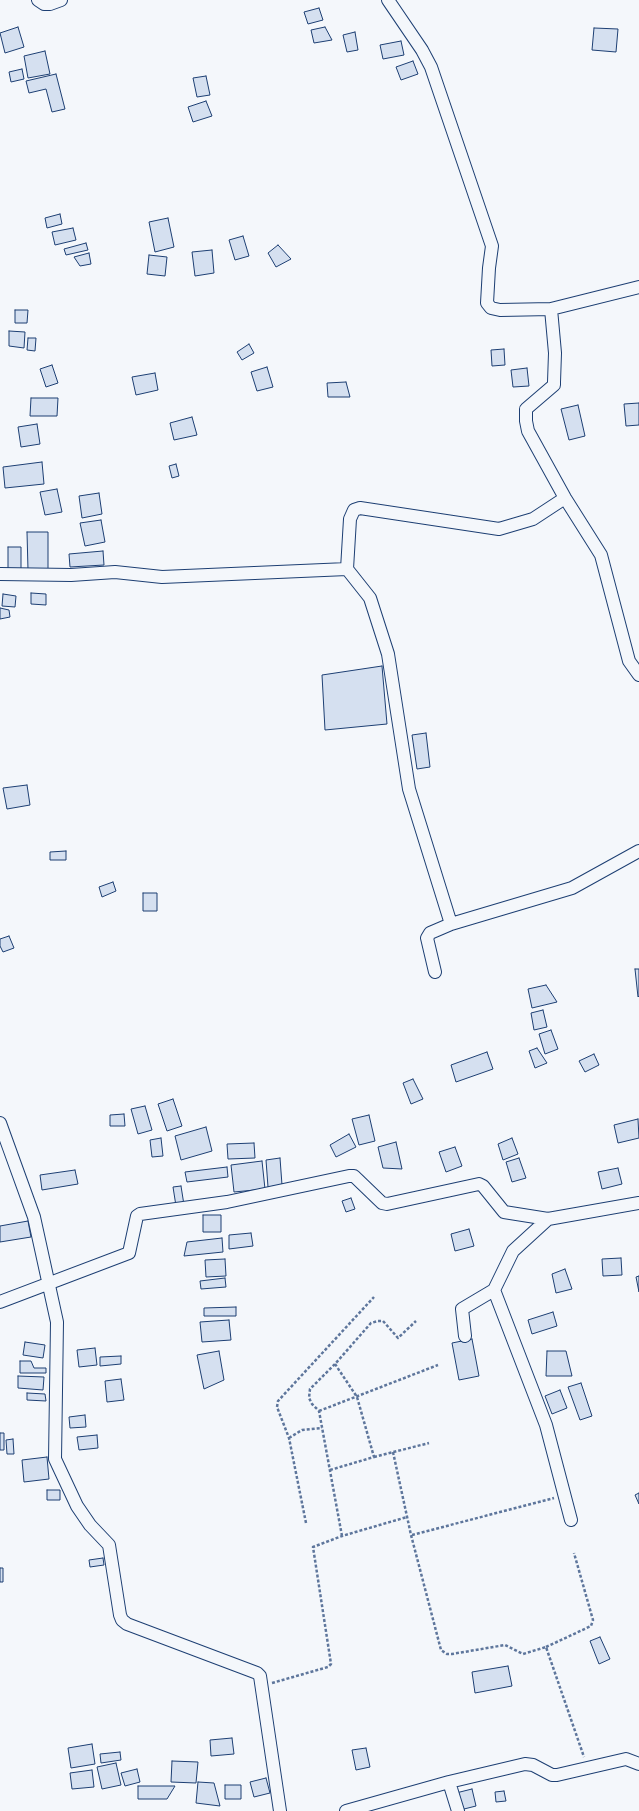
<!DOCTYPE html>
<html>
<head>
<meta charset="utf-8">
<style>
	body { margin:0 }
	canvas { display:block; background:#f4f7fb }
</style>
</head>
<body>
<canvas width="639" height="1811"></canvas>
<script>
const g = document.querySelector('canvas').getContext('2d');
g.lineJoin = 'round';
function fill(path, color) { g.fillStyle = color; g.fill(path, 'evenodd'); }
const shape = rows => new Path2D(rows.map(r => 'M' + r).join(''));
function strokePath(path, color, width, dash) { g.strokeStyle = color; g.lineWidth = width; g.lineCap = dash ? 'butt' : 'round'; g.setLineDash(dash || []); g.stroke(path); }
const building = shape([
	[319,8,323,20,308,24,304,12,319,8],
	[18,27,24,47,5,53,0,33,18,27],
	[325,27,332,40,314,43,311,30,325,27],
	[594,28,618,29,616,52,592,50,594,28],
	[355,32,358,50,347,52,343,35,355,32],
	[401,41,404,55,383,59,380,45,401,41],
	[45,51,50,74,28,78,24,56,45,51],
	[413,61,418,74,401,80,396,67,413,61],
	[22,69,24,79,11,82,9,72,22,69],
	[56,74,65,109,52,112,46,89,29,93,26,81,56,74],
	[206,76,210,95,197,97,193,78,206,76],
	[206,101,212,116,193,122,188,107,206,101],
	[60,214,62,224,47,228,45,218,60,214],
	[168,218,174,247,155,252,149,222,168,218],
	[73,228,76,240,55,245,52,232,73,228],
	[243,236,249,256,235,260,229,240,243,236],
	[86,243,88,250,66,255,64,249,86,243],
	[278,245,291,259,276,267,268,253,278,245],
	[212,250,214,273,195,276,192,252,212,250],
	[89,253,91,264,80,266,74,257,89,253],
	[149,255,167,257,165,276,147,274,149,255],
	[15,310,28,310,27,323,15,323,15,310],
	[9,331,25,332,24,348,9,346,9,331],
	[28,338,36,338,35,351,27,350,28,338],
	[249,344,254,353,242,360,237,352,249,344],
	[504,349,505,365,492,366,491,350,504,349],
	[52,365,58,383,46,387,40,369,52,365],
	[267,367,273,387,257,391,251,372,267,367],
	[527,368,529,386,513,387,511,370,527,368],
	[155,373,158,390,136,395,132,377,155,373],
	[346,382,350,397,328,397,327,383,346,382],
	[31,398,58,398,57,416,30,416,31,398],
	[639,403,639,425,626,426,624,404,639,403],
	[578,405,585,436,569,440,561,409,578,405],
	[192,417,197,435,174,440,170,423,192,417],
	[37,424,40,444,21,447,18,427,37,424],
	[42,462,44,484,5,488,3,467,42,462],
	[176,464,179,476,172,478,169,466,176,464],
	[57,489,62,512,45,515,40,492,57,489],
	[99,493,102,514,82,518,79,496,99,493],
	[101,520,105,542,85,546,80,523,101,520],
	[27,532,48,532,48,570,28,570,27,532],
	[8,547,21,547,21,572,8,572,8,547],
	[103,551,104,565,70,567,69,554,103,551],
	[31,593,46,594,46,605,31,604,31,593],
	[3,594,16,596,15,607,2,606,3,594],
	[0,608,9,610,10,617,0,619,0,608],
	[382,666,387,724,325,730,322,675,382,666],
	[426,733,430,767,417,769,412,735,426,733],
	[27,785,30,805,7,809,3,788,27,785],
	[66,851,66,860,50,860,50,852,66,851],
	[113,882,116,891,102,897,99,887,113,882],
	[143,893,157,893,157,911,143,911,143,893],
	[9,936,14,948,3,952,0,946,0,939,9,936],
	[635,969,639,969,639,996,638,997,635,969],
	[546,985,557,1002,532,1008,528,989,546,985],
	[543,1010,547,1027,534,1030,531,1013,543,1010],
	[551,1030,558,1049,545,1054,539,1034,551,1030],
	[537,1048,547,1063,535,1068,529,1051,537,1048],
	[487,1052,493,1069,456,1082,451,1065,487,1052],
	[594,1054,599,1065,585,1072,579,1061,594,1054],
	[413,1079,423,1099,411,1104,403,1083,413,1079],
	[173,1099,182,1126,167,1131,158,1104,173,1099],
	[145,1106,152,1130,138,1134,131,1109,145,1106],
	[124,1114,125,1126,110,1126,110,1115,124,1114],
	[369,1115,375,1141,359,1145,352,1119,369,1115],
	[638,1119,639,1138,618,1143,614,1125,638,1119],
	[206,1127,212,1151,181,1160,175,1136,206,1127],
	[349,1134,356,1147,336,1157,330,1145,349,1134],
	[161,1138,163,1156,152,1157,150,1140,161,1138],
	[512,1138,518,1154,503,1160,498,1144,512,1138],
	[396,1142,402,1169,383,1168,378,1147,396,1142],
	[254,1143,255,1158,228,1159,227,1144,254,1143],
	[455,1147,462,1166,446,1172,439,1152,455,1147],
	[280,1158,282,1185,268,1187,266,1160,280,1158],
	[519,1158,526,1178,512,1182,506,1162,519,1158],
	[262,1161,265,1189,234,1192,231,1165,262,1161],
	[227,1167,228,1177,187,1182,185,1172,227,1167],
	[618,1168,622,1184,602,1189,598,1172,618,1168],
	[75,1170,78,1184,42,1190,40,1175,75,1170],
	[181,1186,184,1205,176,1206,173,1187,181,1186],
	[351,1198,355,1209,346,1212,342,1201,351,1198],
	[203,1215,221,1215,221,1232,203,1232,203,1215],
	[28,1221,31,1237,0,1242,0,1226,28,1221],
	[469,1229,474,1246,455,1251,451,1234,469,1229],
	[251,1233,253,1246,229,1249,229,1235,251,1233],
	[222,1238,223,1252,184,1256,187,1242,222,1238],
	[621,1258,622,1275,603,1276,602,1259,621,1258],
	[225,1259,226,1276,206,1277,205,1260,225,1259],
	[565,1269,572,1289,556,1293,552,1274,565,1269],
	[639,1276,639,1292,636,1277,639,1276],
	[225,1278,226,1287,201,1289,200,1281,225,1278],
	[236,1307,236,1316,204,1316,204,1308,236,1307],
	[553,1312,557,1326,532,1334,528,1320,553,1312],
	[229,1320,231,1340,202,1342,200,1322,229,1320],
	[472,1339,479,1376,459,1380,452,1343,472,1339],
	[25,1342,45,1345,43,1358,23,1355,25,1342],
	[95,1348,97,1365,79,1367,77,1350,95,1348],
	[219,1351,224,1380,204,1389,197,1355,219,1351],
	[547,1351,566,1351,572,1376,546,1376,547,1351],
	[121,1356,121,1364,100,1366,100,1357,121,1356],
	[20,1361,31,1361,34,1368,46,1368,46,1373,20,1373,20,1361],
	[18,1376,44,1377,43,1390,18,1388,18,1376],
	[121,1379,124,1400,107,1402,105,1381,121,1379],
	[581,1383,592,1416,580,1420,568,1387,581,1383],
	[560,1390,567,1408,552,1414,545,1396,560,1390],
	[27,1393,45,1394,46,1401,27,1400,27,1393],
	[85,1415,86,1427,70,1428,69,1417,85,1415],
	[0,1433,4,1433,4,1450,0,1450,0,1433],
	[97,1435,98,1448,79,1450,77,1437,97,1435],
	[13,1439,14,1454,7,1454,6,1440,13,1439],
	[47,1457,49,1479,24,1482,22,1460,47,1457],
	[47,1490,60,1490,60,1500,47,1500,47,1490],
	[639,1493,639,1504,635,1495,639,1493],
	[103,1558,104,1565,90,1567,89,1560,103,1558],
	[0,1568,3,1568,3,1582,0,1582,0,1568],
	[600,1637,610,1659,599,1664,590,1641,600,1637],
	[508,1666,512,1686,475,1693,472,1672,508,1666],
	[232,1738,234,1754,211,1756,210,1740,232,1738],
	[92,1744,95,1764,71,1768,68,1748,92,1744],
	[366,1748,370,1767,356,1770,352,1750,366,1748],
	[120,1752,121,1760,101,1763,100,1754,120,1752],
	[172,1761,198,1762,196,1783,171,1782,172,1761],
	[116,1763,121,1785,102,1789,97,1767,116,1763],
	[137,1769,140,1782,125,1786,121,1773,137,1769],
	[92,1770,94,1787,72,1789,70,1773,92,1770],
	[266,1778,270,1793,254,1797,250,1782,266,1778],
	[198,1782,214,1783,220,1806,196,1803,198,1782],
	[225,1785,241,1785,241,1799,225,1799,225,1785],
	[138,1786,175,1786,167,1799,138,1799,138,1786],
	[472,1789,476,1806,460,1810,456,1793,472,1789],
	[504,1791,506,1801,496,1802,495,1792,504,1791]
]);
const path = shape([
	[319,1411,438,1365],
	[289,1438,302,1430,322,1428],
	[393,1452,411,1535,441,1650,447,1654,452,1654,505,1645,523,1654,546,1647,584,1757],
	[374,1457,429,1443],
	[330,1470,374,1457,357,1397,335,1364],
	[306,1523,289,1438,277,1407,278,1401,374,1297],
	[412,1535,554,1498],
	[342,1536,319,1411,312,1404,309,1398,310,1389,335,1364,371,1323,378,1321,383,1321,398,1338,416,1321],
	[546,1647,591,1626,593,1620,574,1553],
	[272,1683,328,1667,331,1664,313,1547,342,1536,407,1517]
]);
const street = shape([
	[38,0,44,4,50,4,61,0],
	[388,0,422,50,431,67,492,246,489,268,487,303,491,308,500,310,551,309,639,287],
	[551,309,555,353,554,382,554,385,526,409,526,421,528,431,565,498,601,555,629,661,639,675],
	[0,574,71,575,115,572,162,577,347,569],
	[451,924,409,789,388,654,370,598,347,569,350,519,354,510,360,508,499,529,533,519,565,498],
	[435,972,427,938,430,933,451,924,572,888,639,851],
	[0,1123,34,1217,57,1322,55,1459,77,1506,90,1525,109,1545,120,1615,122,1620,127,1624,257,1673,260,1676,280,1811],
	[494,1290,546,1425,571,1520],
	[0,1302,129,1253,137,1216,140,1214,227,1202,349,1176,354,1176,382,1203,387,1204,479,1184,483,1186,504,1212,548,1219,639,1203],
	[465,1336,462,1309,494,1290,513,1251,548,1219],
	[449,1782,458,1811],
	[346,1811,449,1782,525,1764,533,1765,552,1775,557,1775,626,1759,639,1764]
]);
fill(building, '#d5e0f0');
strokePath(building, '#1d3f73', 1);
strokePath(street, '#1d3f73', 14);
strokePath(path, '#5e769c', 2.5, [3, 2]);
strokePath(street, '#f4f7fb', 12);
</script>
</body>
</html>
